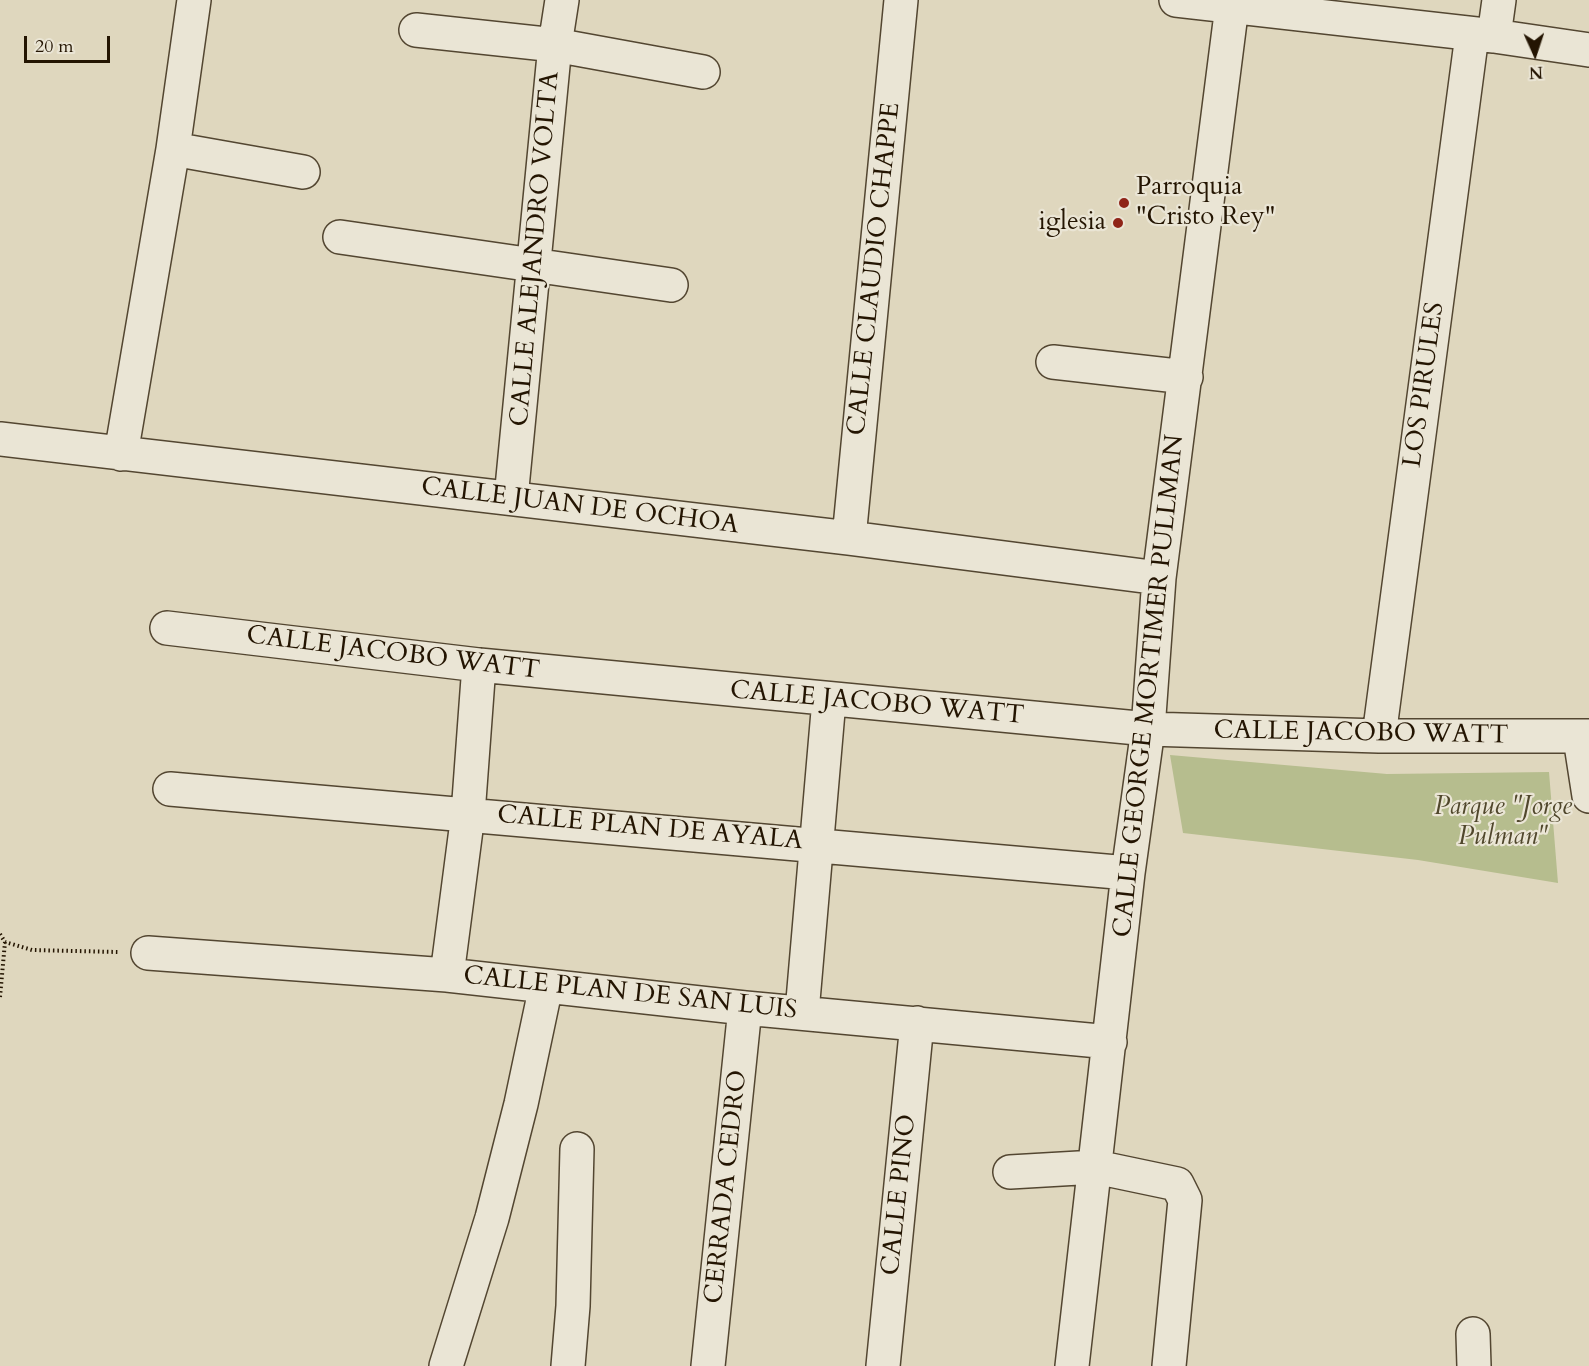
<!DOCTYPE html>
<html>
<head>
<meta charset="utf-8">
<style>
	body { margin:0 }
	#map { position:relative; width:1589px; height:1366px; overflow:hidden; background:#dfd7be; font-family:Cardo,serif }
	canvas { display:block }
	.north { position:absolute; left:1505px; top:24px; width:60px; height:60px; -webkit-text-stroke:4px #eae5d5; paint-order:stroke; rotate:177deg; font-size:16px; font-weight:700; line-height:24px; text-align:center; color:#241502 }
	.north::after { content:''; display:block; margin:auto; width:21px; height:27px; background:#241502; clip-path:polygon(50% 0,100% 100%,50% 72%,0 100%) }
	.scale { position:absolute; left:24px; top:36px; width:86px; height:27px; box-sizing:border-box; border:3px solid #241502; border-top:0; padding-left:8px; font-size:18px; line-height:21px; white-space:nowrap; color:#241502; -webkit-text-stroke:4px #eae5d5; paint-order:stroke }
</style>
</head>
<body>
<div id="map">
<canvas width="1589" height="1366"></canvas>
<div class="north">N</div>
<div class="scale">20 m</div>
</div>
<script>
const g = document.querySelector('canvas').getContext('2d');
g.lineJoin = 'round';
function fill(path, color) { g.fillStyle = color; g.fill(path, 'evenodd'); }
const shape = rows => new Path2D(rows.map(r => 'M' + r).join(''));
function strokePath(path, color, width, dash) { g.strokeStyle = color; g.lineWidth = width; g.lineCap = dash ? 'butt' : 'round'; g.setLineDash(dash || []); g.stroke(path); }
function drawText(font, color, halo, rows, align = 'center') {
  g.font = font + ' Cardo,serif'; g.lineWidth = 4.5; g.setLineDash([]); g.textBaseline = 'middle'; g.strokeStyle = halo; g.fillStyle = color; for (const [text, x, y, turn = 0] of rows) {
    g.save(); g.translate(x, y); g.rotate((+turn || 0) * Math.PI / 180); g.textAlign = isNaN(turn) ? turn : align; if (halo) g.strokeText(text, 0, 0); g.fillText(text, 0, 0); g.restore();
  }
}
const green = shape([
	[1170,755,1387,774,1549,772,1558,883,1418,860,1183,833]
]);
const path = shape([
	[0,934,5,942,32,950,118,952],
	[0,997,5,942]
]);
const minor = shape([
	[1176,0,1494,36,1589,50],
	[416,30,555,45,703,72],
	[1494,36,1499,0],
	[173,149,303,172],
	[340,237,671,285],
	[1053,362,1186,377],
	[0,439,849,538,1159,578],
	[121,454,173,149,194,0],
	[511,498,555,45,562,0],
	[849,538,901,0],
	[167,628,479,665,1148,729,1379,736,1589,736],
	[1379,736,1472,35],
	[1580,738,1589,796],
	[170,789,1128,873],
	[148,953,447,975,745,1008,1110,1042],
	[447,975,468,814,479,665],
	[802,1012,829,700],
	[1010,1172,1096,1167,1177,1184,1185,1200,1169,1366],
	[1473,1334,1474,1366],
	[446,1366,492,1218,521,1104,546,986],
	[568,1366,573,1306,577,1149],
	[708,1366,745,1008],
	[883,1366,917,1023],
	[1072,1366,1128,873,1148,729,1159,578,1232,6]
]);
const markers = [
	[1124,203,6,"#8f2418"],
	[1118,223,6,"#8f2418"]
];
const poiNames = [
	["Parroquia",1136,188],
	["\"Cristo Rey\"",1136,218],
	["iglesia",1106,223,"right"]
];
const streetNames = [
	["CALLE ALEJANDRO VOLTA",536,249,-85],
	["CALLE CLAUDIO CHAPPE",875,269,-84],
	["LOS PIRULES",1425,385,-82],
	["CALLE JUAN DE OCHOA",580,507,7],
	["CALLE JACOBO WATT",393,654,7],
	["CALLE GEORGE MORTIMER PULLMAN",1150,686,-84],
	["CALLE JACOBO WATT",877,704,5],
	["CALLE JACOBO WATT",1361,734,1],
	["CALLE PLAN DE AYALA",650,829,5],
	["CALLE PLAN DE SAN LUIS",630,994,6],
	["CERRADA CEDRO",727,1187,-84],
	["CALLE PINO",900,1195,-84]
];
const parkNames = [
	["Parque \"Jorge",1503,808],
	["Pulman\"",1503,838]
];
fill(green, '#b6bd8e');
strokePath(minor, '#534631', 36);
strokePath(path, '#241502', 4, [1.5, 3]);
strokePath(minor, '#eae5d5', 33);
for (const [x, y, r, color] of markers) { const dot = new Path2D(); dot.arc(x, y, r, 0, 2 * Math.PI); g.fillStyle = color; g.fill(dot); strokePath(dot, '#eae5d5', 2); }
drawText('26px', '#241502', '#eae5d5', poiNames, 'left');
drawText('26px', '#241502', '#eae5d5', streetNames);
drawText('italic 26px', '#50472c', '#eae5d5', parkNames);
</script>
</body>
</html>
